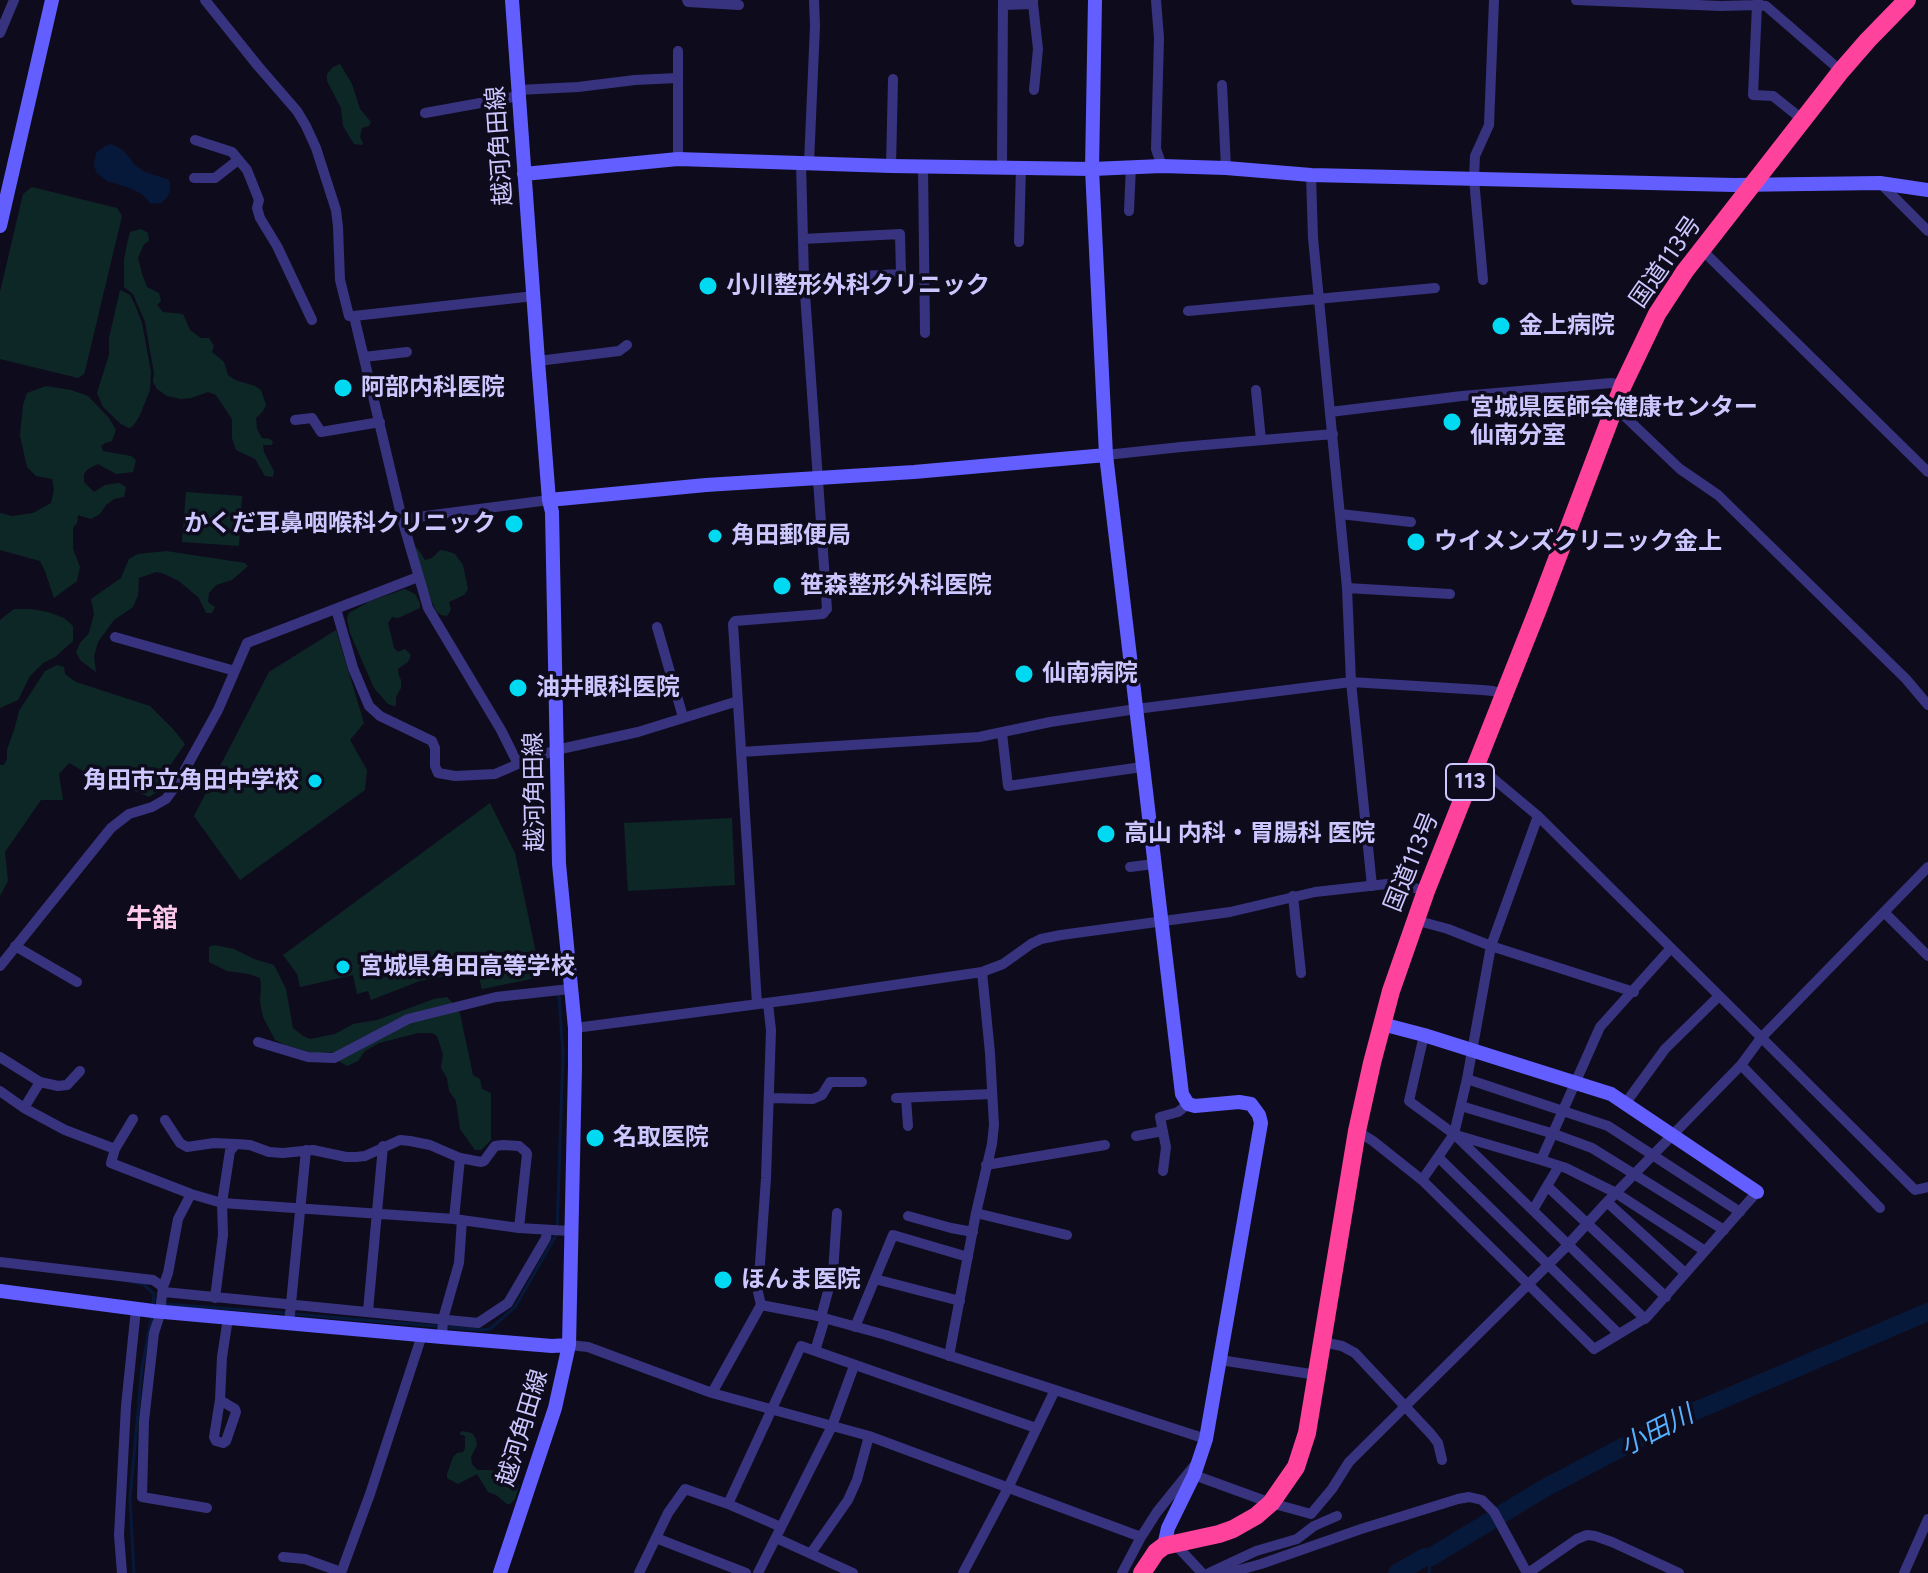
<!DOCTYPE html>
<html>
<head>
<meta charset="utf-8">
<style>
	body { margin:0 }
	canvas { display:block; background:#0e0b1d }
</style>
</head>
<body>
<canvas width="1928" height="1573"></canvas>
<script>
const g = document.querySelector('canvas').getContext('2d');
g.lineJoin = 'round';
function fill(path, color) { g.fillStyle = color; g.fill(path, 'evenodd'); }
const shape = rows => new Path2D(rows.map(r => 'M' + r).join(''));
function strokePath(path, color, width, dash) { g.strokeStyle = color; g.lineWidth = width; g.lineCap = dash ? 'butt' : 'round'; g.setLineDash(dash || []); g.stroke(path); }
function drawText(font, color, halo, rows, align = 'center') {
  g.font = font + ' Figtree,"Noto Sans JP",sans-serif'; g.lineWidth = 7; g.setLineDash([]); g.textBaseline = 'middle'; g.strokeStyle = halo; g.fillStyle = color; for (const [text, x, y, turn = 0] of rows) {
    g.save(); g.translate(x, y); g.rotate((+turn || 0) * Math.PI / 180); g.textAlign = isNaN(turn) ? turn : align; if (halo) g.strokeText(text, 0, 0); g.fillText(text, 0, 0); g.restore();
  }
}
const green = shape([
	[340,64,352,84,360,109,371,122,369,126,362,128,360,137,363,143,362,145,354,144,343,126,341,108,327,81,327,74,333,67],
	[32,187,117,208,122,216,85,371,84,374,78,378,0,359,0,292,23,194],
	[141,229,148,233,149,241,144,244,138,258,142,274,147,287,159,293,161,301,157,305,163,312,183,314,190,330,201,338,209,338,214,346,212,352,224,362,228,375,235,380,255,386,261,390,266,405,263,411,256,418,257,429,262,438,270,439,273,442,272,445,263,445,264,452,274,471,273,477,265,476,255,459,236,450,232,438,232,419,216,395,208,392,191,398,181,399,167,396,157,389,153,382,154,373,145,322,133,294,124,287,124,260,127,244,130,232],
	[120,290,130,295,135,305,142,323,151,372,150,390,139,417,133,426,129,428,121,424,103,407,97,393,109,355,109,338],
	[46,386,71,390,88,396,109,418,116,430,112,441,105,443,101,446,103,451,131,456,136,460,133,472,116,474,98,464,88,469,84,474,84,482,94,492,105,485,119,483,126,487,124,497,114,499,106,505,100,514,91,519,78,515,77,523,73,528,73,549,80,567,77,581,54,598,45,571,40,561,0,550,0,513,12,516,33,513,51,503,54,490,52,479,36,476,27,467,20,436,23,405,27,393],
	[186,492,242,496,239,546,182,542],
	[414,547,418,549,425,560,432,558,440,550,447,551,455,554,463,565,468,589,464,595,449,602,451,610,447,616,441,615,436,611,419,573],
	[166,551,245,563,248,566,232,580,216,585,209,593,208,602,215,607,212,613,206,613,199,598,179,581,162,573,156,572,139,578,138,595,133,607,114,620,98,642,94,656,96,672,80,660,76,652,80,643,89,633,94,614,91,599,121,578,129,559,138,554],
	[405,589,415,594,420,603,420,608,398,618,392,617,388,623,394,648,398,652,405,649,411,655,408,662,398,669,399,676,401,680,401,688,396,697,396,705,394,706,388,704,374,688,350,633,347,618,349,613,370,601],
	[14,609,31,609,48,612,64,618,73,626,73,641,55,657,43,663,30,676,18,700,0,708,0,620],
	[336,630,364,723,350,740,367,770,365,790,240,880,194,816,269,672],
	[57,665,64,667,65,674,76,682,150,706,173,729,185,744,167,770,165,787,149,797,106,779,94,777,69,763,59,774,63,800,41,800,5,852,8,881,0,896,0,765,4,765,7,759,7,750,15,727,19,711,45,671],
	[490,803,515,853,541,977,482,989,477,970,420,981,371,1000,368,991,357,994,353,975,300,987,297,974,283,955],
	[732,818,735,885,628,891,624,823],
	[214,945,234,949,254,959,274,965,286,989,293,1028,303,1036,310,1039,335,1034,353,1024,377,1020,434,999,447,997,459,1009,473,1075,480,1079,482,1089,491,1093,491,1140,481,1150,475,1150,460,1129,456,1101,449,1091,447,1078,441,1068,443,1054,437,1036,432,1033,418,1033,379,1043,365,1051,358,1061,347,1066,337,1060,336,1054,331,1052,317,1054,285,1045,275,1040,263,1017,260,1002,261,985,260,978,249,974,227,971,209,962,209,947],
	[462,1431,472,1433,476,1439,477,1445,471,1457,472,1464,477,1470,490,1470,507,1474,510,1476,511,1483,519,1485,515,1499,510,1504,507,1504,496,1495,488,1492,477,1474,458,1484,447,1478,447,1474,453,1457,457,1453,463,1452,465,1448,465,1436,459,1434]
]);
const water = shape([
	[111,144,123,150,135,165,145,172,167,179,170,182,169,194,162,203,151,204,142,194,130,188,107,181,97,173,94,166,96,153,105,146]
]);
const stream = shape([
	[131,1282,143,1284,154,1294,153,1307],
	[166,1304,286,1313],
	[293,1314,481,1330,490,1329,515,1307,555,1237,557,1230,563,1055,559,996],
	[134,1573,130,1499,142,1368,152,1315],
	[1429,1573,1431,1557]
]);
const river = shape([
	[1397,1573,1425,1557,1431,1557,1543,1489,1674,1420,1928,1312]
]);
const street = shape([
	[205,0,258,66,297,111,306,126,316,148,336,210,338,227,340,280,349,316],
	[687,0,688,2,739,5],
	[1156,0,1159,38,1156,149,1162,166],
	[1576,0,1721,6,1757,5,1753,95,1773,96,1803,120],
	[1758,0,1757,5,1766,6,1841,71],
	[1033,4,1038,49,1034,90],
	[1003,5,1033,4,1033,0],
	[0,33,14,0],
	[678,51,678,159],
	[1222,85,1226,168],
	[518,90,578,87,635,80,677,78],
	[425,113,519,96],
	[195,140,232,152,247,170,259,200,257,208,260,218,277,246,312,320],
	[809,163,815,26,814,0],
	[891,166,893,79],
	[923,166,925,333],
	[1002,167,1003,0],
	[1311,175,1313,238,1347,588,1351,682,1372,886],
	[194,178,215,178,238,160],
	[1881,184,1928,231],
	[1129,211,1131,166],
	[803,239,900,234,901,274,804,279],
	[1019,242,1021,167],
	[1701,249,1928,472],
	[1483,280,1474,179,1475,156,1489,125,1494,0],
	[534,296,354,316,402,519,428,608,501,730,518,764,556,750,638,732,738,701],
	[1188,311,1435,288],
	[364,357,407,352],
	[538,361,619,351,627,345],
	[1256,390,1261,440],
	[1615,407,1680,469,1718,495,1906,679,1928,705],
	[1330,412,1462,396,1611,383,1623,385],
	[295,420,312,418,321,432,380,422],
	[1106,455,1181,447,1333,434],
	[1340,514,1411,522],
	[402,519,549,500],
	[1347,588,1450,594],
	[336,609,353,668,369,706,380,716,432,741,435,748,435,766,438,773,455,776,495,774,518,764],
	[657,627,683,717],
	[115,637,235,671],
	[1002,733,1008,786,1142,767],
	[741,752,979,737,1050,722,1136,709,1351,682,1482,690,1493,691,1505,695],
	[1477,765,1538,816,1915,1190,1928,1187],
	[1130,867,1154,864],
	[1293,896,1301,973],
	[1884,912,1928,956],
	[1415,920,1448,929,1491,946,1634,992],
	[15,946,77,982],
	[1671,948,1600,1027,1541,1160,1566,1168,1616,1193,1705,1251],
	[0,966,111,828,129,814,152,807,166,799,177,784,218,710,247,643,418,577],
	[757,1004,733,624,735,621,823,614,827,609,804,279,801,163],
	[575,1028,812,997,982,972,1003,964,1031,944,1041,939,1061,935,1230,912,1315,892,1396,883,1426,891],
	[1424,1035,1409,1101,1454,1134,1645,1319],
	[258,1042,308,1057,334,1058,408,1019,496,997,570,989],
	[0,1057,40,1082,24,1108],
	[1741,1065,1880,1208],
	[1467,1079,1608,1126,1740,1212],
	[40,1082,58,1086,67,1085,80,1071],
	[0,1091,24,1108,65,1130,115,1149,111,1163,191,1194,222,1203,230,1151,236,1144,250,1145,269,1152,283,1153,313,1150,346,1157,356,1157,365,1156,400,1140,410,1141,430,1145,460,1158,481,1162,484,1161,495,1146,503,1145,519,1146,526,1152,527,1154,519,1228],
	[769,1098,813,1099,822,1095,830,1082,862,1082],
	[896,1098,992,1094],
	[906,1098,908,1126],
	[1625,1104,1665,1049,1719,996],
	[1461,1106,1554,1134,1592,1148,1724,1230],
	[165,1120,180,1143,187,1147,214,1143,236,1144],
	[1357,1131,1373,1141,1422,1180,1594,1349,1647,1317,1757,1192],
	[1456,1135,1541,1160],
	[1136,1136,1163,1131],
	[115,1149,133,1119],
	[1438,1157,1619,1334],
	[986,1165,1105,1145],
	[1559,1166,1547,1186,1666,1297],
	[1163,1171,1166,1147,1160,1117,1178,1112,1188,1104],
	[1422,1180,1454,1134,1467,1079,1491,946,1538,816],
	[1607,1202,1685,1273],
	[1533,1210,1547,1186],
	[976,1213,1067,1235],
	[908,1216,951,1228,973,1232],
	[454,1219,460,1158],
	[0,1262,153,1280,163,1287,161,1303,162,1312],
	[875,1279,960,1301],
	[163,1287,168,1273,178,1219,191,1194],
	[164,1292,478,1323,508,1303,546,1238,547,1230],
	[215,1298,223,1235,222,1203,454,1219,519,1228,570,1231],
	[761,1305,813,1315,886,1335,1206,1439],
	[161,1311,154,1333,144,1421,142,1497,207,1508],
	[368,1311,383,1146],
	[821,1317,833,1273,837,1213],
	[289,1324,306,1150],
	[855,1327,893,1235,968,1257],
	[442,1337,443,1319,459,1263,462,1220],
	[1322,1342,1342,1346,1355,1353,1431,1434,1438,1443,1442,1460],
	[569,1345,588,1347,712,1393,869,1436,1141,1537],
	[815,1351,825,1318],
	[949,1356,976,1213,992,1144,994,1125,990,1053,982,972],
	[1220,1360,1317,1375],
	[712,1393,761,1305,758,1292,766,1178,771,1030,768,1004],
	[220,1400,235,1409,236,1412,226,1441,223,1443,216,1441,214,1437,220,1400,222,1357,228,1318],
	[1194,1475,1271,1503,1311,1514,1332,1489,1349,1462,1564,1249,1607,1202,1741,1065,1761,1038,1928,867],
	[728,1504,801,1346,1036,1428],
	[656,1538,746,1573],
	[776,1538,853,1573],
	[1175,1544,1202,1573],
	[811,1553,848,1500,857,1480,869,1436],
	[283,1557,305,1559,341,1572],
	[122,1573,119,1535,126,1406,136,1309],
	[341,1573,370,1494,422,1335],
	[639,1573,668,1513,685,1489,728,1504,781,1527],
	[758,1573,832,1426,854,1366],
	[963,1573,1008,1488,1055,1390],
	[1122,1573,1141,1537,1157,1512,1194,1466],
	[1209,1573,1256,1551,1297,1539,1314,1526,1337,1516],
	[1221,1573,1239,1570,1261,1564,1361,1529,1458,1499,1469,1497,1482,1500,1494,1512,1527,1573],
	[1528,1573,1577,1539,1587,1535,1595,1536,1612,1542,1679,1573],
	[1904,1573,1928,1519]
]);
const secondary = shape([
	[1095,0,1092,169,1106,455,1182,1094,1188,1104,1195,1106,1239,1102,1251,1104,1259,1115,1261,1123,1206,1439,1194,1475,1168,1528,1164,1546],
	[524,174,678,159,891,166,1092,169,1162,166,1226,168,1311,175,1734,185,1880,183,1928,190],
	[0,226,52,0],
	[549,500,706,485,914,472,1106,455],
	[1382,1024,1424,1035,1611,1094,1757,1192],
	[0,1291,153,1311,442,1337,552,1346,569,1345],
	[500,1573,555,1408,569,1345,575,1067,575,1028,559,864,552,512,549,500,538,361,512,0]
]);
const highway = shape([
	[1142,1573,1156,1552,1164,1546,1219,1534,1233,1529,1256,1516,1271,1503,1296,1467,1307,1433,1357,1131,1372,1063,1391,991,1426,891,1538,609,1623,385,1657,314,1685,271,1841,71,1868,40,1907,0]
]);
const markers = [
	[708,286,10,"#00d9f2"],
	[1501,326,10,"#00d9f2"],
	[343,388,10,"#00d9f2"],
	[1452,422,10,"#00d9f2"],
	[514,524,10,"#00d9f2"],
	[715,536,8,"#00d9f2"],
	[1416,542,10,"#00d9f2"],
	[782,586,10,"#00d9f2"],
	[1024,674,10,"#00d9f2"],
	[518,688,10,"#00d9f2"],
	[315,781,8,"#00d9f2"],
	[1106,834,10,"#00d9f2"],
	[343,967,8,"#00d9f2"],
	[595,1138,10,"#00d9f2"],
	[723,1280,10,"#00d9f2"]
];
const shields = [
	[1470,782,48]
];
const shieldNames = [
	["113",1470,782]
];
const streetNames = [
	["越河角田線",500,146,-94],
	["国道113号",1666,262,-55],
	["越河角田線",535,792,-91],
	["国道113号",1412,862,-68],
	["越河角田線",523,1428,-73]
];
const poiNames = [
	["小川整形外科クリニック",726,286],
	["金上病院",1519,326],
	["阿部内科医院",361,388],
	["宮城県医師会健康センター",1470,408],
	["仙南分室",1470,436],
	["かくだ耳鼻咽喉科クリニック",496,524,"right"],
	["角田郵便局",731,536],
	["ウイメンズクリニック金上",1434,542],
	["笹森整形外科医院",800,586],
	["仙南病院",1042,674],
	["油井眼科医院",536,688],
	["角田市立角田中学校",299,781,"right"],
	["高山 内科・胃腸科 医院",1124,834],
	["宮城県角田高等学校",359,967],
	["名取医院",613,1138],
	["ほんま医院",741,1280]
];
const neighbourhoodNames = [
	["牛舘",152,919]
];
const waterNames = [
	["小田川",1657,1431,-27]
];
fill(green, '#0d2726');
fill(water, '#07193a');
strokePath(stream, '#07193a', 3);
strokePath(river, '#07193a', 18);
strokePath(street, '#37337e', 10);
strokePath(secondary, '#625eff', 14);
strokePath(highway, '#ff429c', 18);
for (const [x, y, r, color] of markers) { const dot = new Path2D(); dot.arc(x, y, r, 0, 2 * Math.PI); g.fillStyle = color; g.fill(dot); strokePath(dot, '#0e0b1d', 3); }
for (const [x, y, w] of shields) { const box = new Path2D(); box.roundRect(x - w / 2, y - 18, w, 36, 6); g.fillStyle = '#0e0b1d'; g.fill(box); strokePath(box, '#cdc7ff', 2); }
drawText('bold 22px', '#cdc7ff', null, shieldNames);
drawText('24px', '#cdc7ff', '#0e0b1d', streetNames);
drawText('bold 24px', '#cdc7ff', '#0e0b1d', poiNames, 'left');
drawText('bold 26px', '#ffc9eb', '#0e0b1d', neighbourhoodNames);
drawText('italic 26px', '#55b0ff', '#0e0b1d', waterNames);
</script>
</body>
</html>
